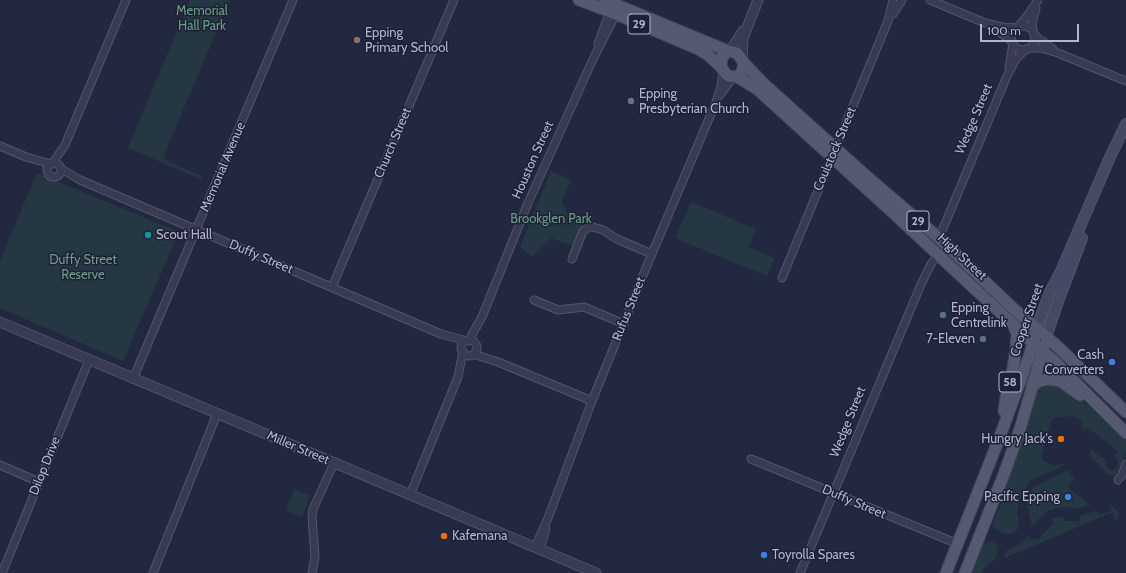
<!DOCTYPE html>
<html>
<head>
<meta charset="utf-8">
<style>
	body { margin:0 }
	#map { position:relative; width:1126px; height:573px; overflow:hidden; background:#232841; font-family:Cabin,sans-serif }
	canvas { display:block }
	.scale { position:absolute; left:980px; top:24px; width:99px; height:18px; box-sizing:border-box; border:2px solid #b4b7cb; border-top:0; padding-left:5px; font-size:12px; line-height:14px; white-space:nowrap; color:#b4b7cb; -webkit-text-stroke:3px #1d2036; paint-order:stroke }
</style>
</head>
<body>
<div id="map">
<canvas width="1126" height="573"></canvas>
<div class="scale">100 m</div>
</div>
<script>
const g = document.querySelector('canvas').getContext('2d');
g.lineJoin = 'round';
function fill(path, color) { g.fillStyle = color; g.fill(path, 'evenodd'); }
const shape = rows => new Path2D(rows.map(r => 'M' + r).join(''));
function strokePath(path, color, width, dash) { g.strokeStyle = color; g.lineWidth = width; g.lineCap = dash ? 'butt' : 'round'; g.setLineDash(dash || []); g.stroke(path); }
function drawText(font, color, halo, rows, align = 'center') {
  g.font = font + ' Cabin,sans-serif'; g.lineWidth = 3; g.setLineDash([]); g.textBaseline = 'middle'; g.strokeStyle = halo; g.fillStyle = color; for (const [text, x, y, turn = 0] of rows) {
    g.save(); g.translate(x, y); g.rotate((+turn || 0) * Math.PI / 180); g.textAlign = isNaN(turn) ? turn : align; if (halo) g.strokeText(text, 0, 0); g.fillText(text, 0, 0); g.restore();
  }
}
const green = shape([
	[190,0,230,0,164,155,167,161,202,176,201,179,128,148],
	[551,171,571,180,562,201,569,217,583,224,573,246,551,238,532,257,520,247],
	[37,173,179,232,123,361,0,308,0,260],
	[691,202,756,229,749,247,775,258,767,276,675,238],
	[1042,382,1069,388,1122,436,1126,441,1126,452,1123,465,1121,470,1115,475,1109,475,1091,457,1090,454,1091,449,1107,461,1106,465,1109,470,1115,469,1118,466,1118,461,1114,456,1118,451,1088,428,1082,429,1081,421,1074,416,1053,418,1050,424,1049,430,1041,457,1043,461,1055,466,1062,463,1065,465,1030,481,1020,498,1017,511,1019,521,1017,530,1012,534,1004,534,994,528,994,521,1003,499,1009,475,1037,388],
	[1066,471,1070,471,1071,476,1075,478,1068,487,1090,505,1079,508,1062,507,1047,511,1030,528,1031,523,1027,504,1030,492,1035,486],
	[294,489,310,495,302,517,286,510],
	[1109,505,1111,505,1117,510,1119,515,1116,520,1113,512,1005,558,1004,556,1008,549,1020,544,1027,538,1029,534,1030,541,1034,538,1037,541,1050,526,1054,524,1052,519,1058,517,1064,517,1064,521,1080,521,1080,516,1096,511,1098,515,1111,511],
	[992,542,996,544,998,547,995,559,984,568,982,573,970,573,981,546,986,543]
]);
const minor = shape([
	[930,0,985,23,1002,27,1016,28],
	[893,14,902,0],
	[991,26,1012,41],
	'1011 38a12 12 0 1 1 24 0a12 12 0 1 1-24 0Z',
	[1018,27,1028,15,1038,0],
	[1033,32,1032,23,1036,8],
	[1034,35,1053,49],
	[598,44,610,11],
	[1029,48,1041,48,1058,53,1126,81],
	[1009,68,1013,44],
	[720,95,733,77],
	[0,146,26,157,51,164],
	'47 170a7 7 0 1 1 14 0a7 7 0 1 1-14 0Z',
	[52,164,65,145,126,0],
	[60,168,80,180,441,334,467,341],
	[939,238,1007,76,1016,59,1026,49],
	[572,259,583,231,589,227,593,227,603,230,617,239,652,254],
	[782,278,888,21,893,0],
	[332,287,454,0],
	[534,300,558,310,584,307,624,324],
	[469,340,482,317,528,203,593,59,616,14],
	'461 348a8 8 0 1 1 16 0a8 8 0 1 1-16 0Z',
	[473,354,498,362,592,401],
	[133,379,293,0],
	[751,459,958,544],
	[0,465,39,482],
	[1118,480,1122,475,1126,464],
	[410,495,458,377,463,351],
	[535,547,548,518,592,401,646,268,716,102,721,86,723,70],
	[540,550,546,528],
	[2,573,89,360],
	[153,573,217,414],
	[312,573,315,556,312,518,313,509,334,463],
	[800,573,922,282,931,264,939,254]
]);
const tertiary = shape([
	[730,51,743,31],
	[742,59,743,38,758,0],
	[0,322,596,573]
]);
const secondary = shape([
	[1036,329,1050,292,1061,271,1110,157,1126,124],
	[1046,337,1060,296,1082,238]
]);
const primary = shape([
	[579,0,616,14,698,49,708,55,721,67],
	[605,0,728,51],
	[728,51,737,53,744,63,742,72,737,77,729,76,726,74,721,67,722,57,728,51],
	[744,63,763,83,872,181,939,238,1016,311,1056,345,1126,412],
	[737,77,757,89,891,211,1033,343,1052,359,1126,433],
	[1032,386,1039,381,1049,379,1060,381,1080,395],
	[1004,411,1007,390,1012,375,1016,348,1017,334,1013,324],
	[946,573,999,439,1029,357,1035,336],
	[965,573,1004,474,1020,429,1044,346]
]);
const markers = [
	[357,40,4,"#8d6e63"],
	[631,101,4,"#6b7280"],
	[148,235,4,"#0f9aa8"],
	[943,315,4,"#5c6f8a"],
	[983,339,4,"#5c6f8a"],
	[1112,362,4,"#3f7fe0"],
	[1061,439,4,"#e8710a"],
	[1068,497,4,"#3f7fe0"],
	[444,536,4,"#e8710a"],
	[764,555,4,"#3f7fe0"]
];
const shields = [
	[639,24,22],
	[918,221,22],
	[1010,382,22]
];
const shieldNames = [
	["29",639,24],
	["29",918,221],
	["58",1010,382]
];
const parkNames = [
	["Memorial",202,11],
	["Hall Park",202,26],
	["Brookglen Park",551,219],
	["Duffy Street",83,260],
	["Reserve",83,275]
];
const poiNames = [
	["Epping",365,33],
	["Primary School",365,48],
	["Epping",639,94],
	["Presbyterian Church",639,109],
	["Scout Hall",156,235],
	["Epping",951,308],
	["Centrelink",951,323],
	["7-Eleven",975,339,"right"],
	["Cash",1104,355,"right"],
	["Converters",1104,370,"right"],
	["Hungry Jack's",1053,439,"right"],
	["Pacific Epping",1060,497,"right"],
	["Kafemana",452,536],
	["Toyrolla Spares",772,555]
];
const streetNames = [
	["Wedge Street",974,119,-67],
	["Church Street",393,143,-67],
	["Coulstock Street",835,149,-67],
	["Houston Street",533,160,-66],
	["Memorial Avenue",223,167,-67],
	["Duffy Street",261,257,23],
	["High Street",962,257,43],
	["Rufus Street",629,309,-68],
	["Cooper Street",1027,320,-71],
	["Wedge Street",848,422,-68],
	["Miller Street",298,448,23],
	["Dilop Drive",45,466,-68],
	["Duffy Street",854,502,23]
];
fill(green, '#253742');
strokePath(minor, '#53566b', 9);
strokePath(tertiary, '#53566b', 11);
strokePath(secondary, '#53566b', 12);
strokePath(primary, '#41445a', 13);
strokePath(minor, '#383b51', 7);
strokePath(tertiary, '#383b51', 9);
strokePath(secondary, '#454964', 10);
strokePath(primary, '#565a71', 11);
for (const [x, y, r, color] of markers) { const dot = new Path2D(); dot.arc(x, y, r, 0, 2 * Math.PI); g.fillStyle = color; g.fill(dot); strokePath(dot, '#1d2036', 1.5); }
for (const [x, y, w] of shields) { const box = new Path2D(); box.roundRect(x - w / 2, y - 10, w, 20, 3); g.fillStyle = '#1d2036'; g.fill(box); strokePath(box, '#b4b7cb', 1); }
drawText('bold 12px', '#b4b7cb', null, shieldNames);
drawText('13px', '#6a9d84', '#1d2036', parkNames);
drawText('13px', '#b4b7cb', '#1d2036', poiNames, 'left');
drawText('13px', '#b4b7cb', '#1d2036', streetNames);
</script>
</body>
</html>
